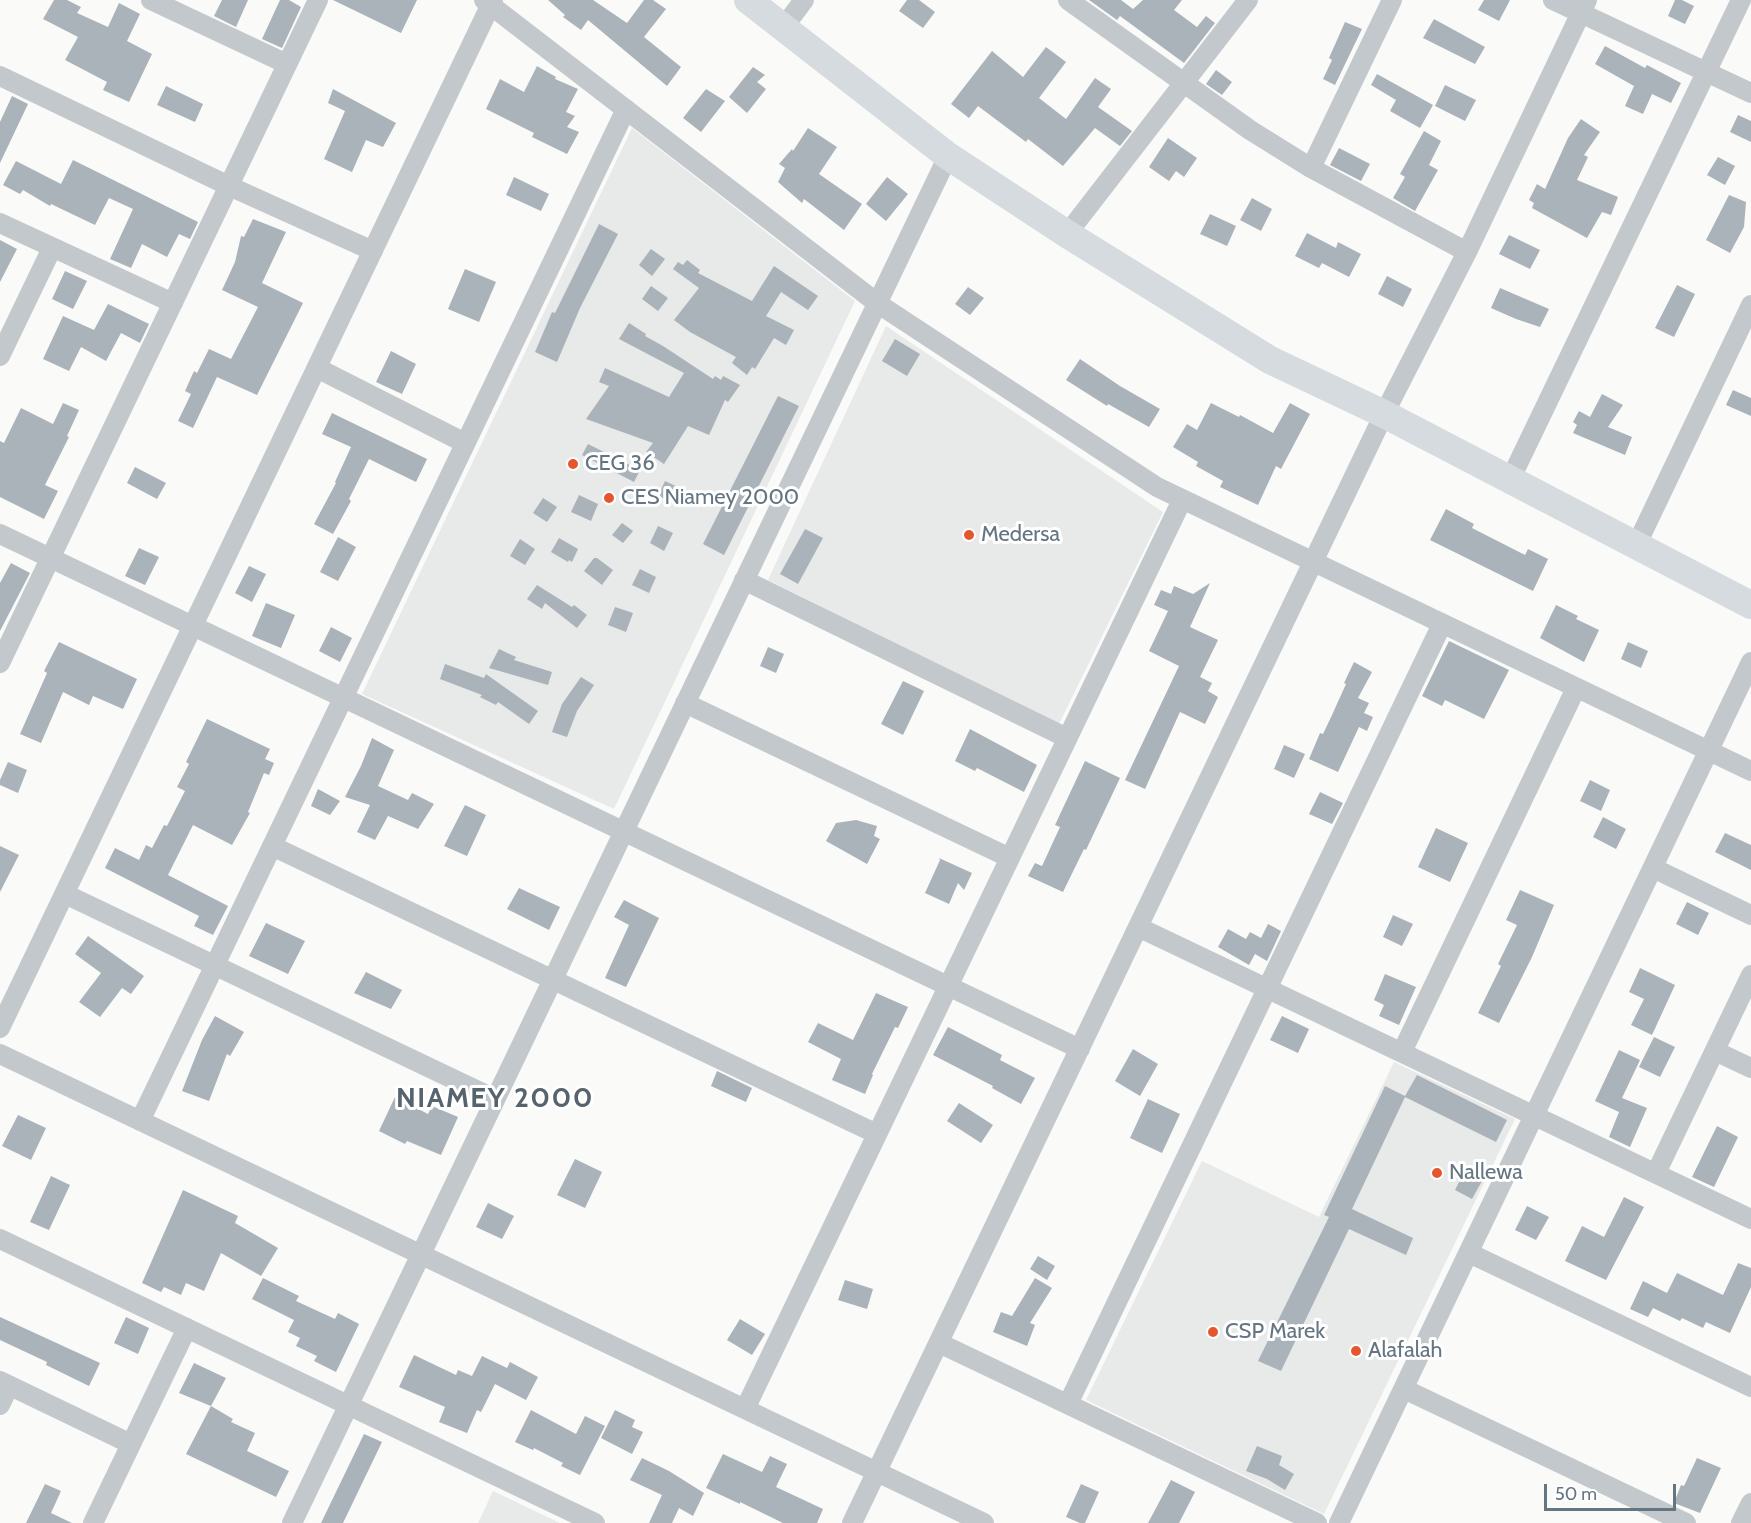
<!DOCTYPE html>
<html>
<head>
<meta charset="utf-8">
<style>
	body { margin:0 }
	#map { position:relative; width:1751px; height:1523px; overflow:hidden; background:#fafaf8; font-family:Cabin,sans-serif }
	canvas { display:block }
	.scale { position:absolute; left:1544px; top:1484px; width:132px; height:27px; box-sizing:border-box; border:3px solid #657683; border-top:0; padding-left:8px; font-size:18px; line-height:21px; white-space:nowrap; color:#657683; -webkit-text-stroke:4px #fff; paint-order:stroke }
</style>
</head>
<body>
<div id="map">
<canvas width="1751" height="1523"></canvas>
<div class="scale">50 m</div>
</div>
<script>
const g = document.querySelector('canvas').getContext('2d');
g.lineJoin = 'round';
function fill(path, color) { g.fillStyle = color; g.fill(path, 'evenodd'); }
const shape = rows => new Path2D(rows.map(r => 'M' + r).join(''));
function strokePath(path, color, width, dash) { g.strokeStyle = color; g.lineWidth = width; g.lineCap = dash ? 'butt' : 'round'; g.setLineDash(dash || []); g.stroke(path); }
function drawText(font, color, halo, rows, align = 'center') {
  g.font = font + ' Cabin,sans-serif'; g.lineWidth = 6; g.setLineDash([]); g.textBaseline = 'middle'; g.strokeStyle = halo; g.fillStyle = color; for (const [text, x, y, turn = 0] of rows) {
    g.save(); g.translate(x, y); g.rotate((+turn || 0) * Math.PI / 180); g.textAlign = isNaN(turn) ? turn : align; if (halo) g.strokeText(text, 0, 0); g.fillText(text, 0, 0); g.restore();
  }
}
const built = shape([
	[632,128,855,301,614,809,362,694],
	[886,326,1163,512,1059,724,768,580],
	[1394,1062,1515,1119,1324,1514,1086,1400,1202,1161,1319,1217],
	[493,1491,560,1523,478,1523]
]);
const building = shape([
	[54,0,67,0,81,7,77,13,108,27,119,3,140,14,127,41,152,54,129,102,103,90,107,82,65,60,78,37,43,19],
	[222,0,248,0,236,27,214,16],
	[280,0,289,0,301,7,282,48,262,39],
	[333,0,417,0,401,33],
	[548,0,593,0,627,23,644,0,653,0,666,9,644,37,681,67,667,86,588,20,581,30,563,17,565,15],
	[907,0,919,0,935,12,923,28,899,11],
	[1089,0,1121,0,1133,9,1143,0,1182,0,1174,10,1197,27,1206,16,1215,23,1184,63,1120,16,1117,20],
	[1484,0,1510,0,1499,21,1478,10],
	[1675,0,1682,0,1694,6,1685,24,1668,16],
	[1434,19,1485,47,1475,64,1423,38],
	[1345,22,1362,29,1335,85,1323,79,1332,60,1329,58],
	[1605,46,1645,68,1647,65,1681,83,1671,103,1652,94,1643,114,1625,106,1634,86,1595,64],
	[1046,47,1066,62,1039,98,1066,119,1095,78,1111,89,1098,107,1132,131,1120,146,1095,128,1063,166,1028,139,1026,142,978,106,969,118,951,104,992,51,1023,77],
	[537,66,556,77,555,79,578,89,566,112,575,116,567,127,579,132,567,154,532,137,534,133,486,109,500,79,524,92],
	[753,67,765,75,757,82,766,89,747,113,729,97],
	[1216,70,1232,82,1222,95,1206,84],
	[1377,74,1433,105,1420,128,1390,111,1396,100,1371,85],
	[1445,85,1476,100,1465,121,1435,106],
	[166,86,203,104,195,122,157,105],
	[333,89,396,123,383,147,366,140,352,172,324,159,345,111,328,103],
	[706,89,725,101,701,132,683,118],
	[12,96,28,104,0,163,0,122],
	[1738,115,1751,121,1751,142,1730,132],
	[1581,119,1600,132,1584,155,1588,157,1577,180,1618,197,1611,215,1602,212,1587,238,1532,208,1534,203,1529,200,1537,184,1545,189,1568,138],
	[808,128,837,147,819,174,862,204,844,230,804,199,802,203,778,182,785,168,779,164,792,149,793,151],
	[1424,131,1441,141,1429,165,1438,170,1415,211,1393,198,1405,177,1400,174],
	[1168,138,1197,158,1184,177,1176,171,1169,181,1149,167],
	[1339,148,1370,164,1361,181,1330,165],
	[1718,157,1735,166,1725,185,1707,175],
	[73,160,198,222,190,239,179,234,167,257,142,244,131,268,110,259,133,209,109,198,95,225,51,204,50,206,23,190,20,194,3,185,16,161,61,184],
	[514,177,549,194,541,211,506,195],
	[887,177,908,194,886,221,866,204],
	[1729,195,1746,202,1744,227,1730,253,1706,240],
	[1252,198,1272,209,1261,231,1240,220],
	[1210,214,1236,226,1227,246,1200,234],
	[253,219,286,232,262,283,303,303,257,395,217,377,193,428,178,421,191,394,185,391,194,371,197,373,209,349,231,359,258,307,222,290,235,262,241,236,244,237],
	[599,224,618,234,580,308,557,362,535,352,552,312,555,313],
	[1307,233,1336,248,1338,242,1361,254,1349,277,1322,263,1319,268,1295,256],
	[1509,235,1540,250,1530,269,1499,254],
	[0,240,17,249,0,282],
	[651,249,665,259,652,276,639,265],
	[687,260,700,270,698,273,752,301,774,266,818,296,808,310,781,292,766,316,794,330,786,345,774,338,755,369,752,367,747,375,732,363,736,357,690,332,674,320,699,288,673,269,678,262,683,265],
	[465,269,496,282,479,322,448,309],
	[65,271,87,281,73,309,52,299],
	[1387,276,1412,289,1403,307,1378,294],
	[1677,285,1695,294,1674,337,1655,328],
	[651,286,668,298,658,311,642,299],
	[968,287,984,298,970,315,955,304],
	[1500,288,1549,309,1540,327,1516,319,1491,308],
	[108,304,149,324,140,343,121,333,106,361,81,347,69,371,43,359,63,316,94,330],
	[629,323,646,334,645,336,663,346,713,379,715,376,721,380,723,376,740,385,728,402,725,400,709,435,688,426,664,464,646,452,653,443,586,419,609,386,599,382,605,368,669,397,684,373,619,339],
	[895,339,920,354,907,376,882,361],
	[391,351,416,364,402,394,376,382],
	[1080,359,1120,386,1160,409,1149,427,1108,404,1107,406,1066,380],
	[1733,390,1751,398,1751,416,1726,405],
	[1602,394,1623,405,1608,427,1632,437,1625,455,1573,433,1577,425,1573,422,1579,411,1590,417],
	[778,396,799,406,724,555,703,544],
	[63,403,79,410,67,436,69,437,45,485,58,491,44,519,0,497,0,441,4,443,21,408,53,424],
	[1211,403,1239,417,1240,415,1273,433,1290,403,1310,414,1281,469,1276,466,1258,505,1220,487,1223,481,1196,466,1198,462,1173,447,1187,424,1197,430],
	[332,413,427,459,416,482,369,459,349,499,351,501,333,534,314,524,336,483,335,482,351,447,322,434],
	[588,444,640,470,634,482,582,455],
	[135,467,166,483,157,499,127,483],
	[665,481,682,489,675,503,658,496],
	[579,495,598,504,591,521,571,512],
	[543,498,557,507,547,522,533,513],
	[1446,509,1474,524,1472,528,1525,555,1528,549,1548,559,1533,591,1430,540],
	[622,523,633,531,623,543,612,535],
	[658,526,673,533,664,551,650,543],
	[805,529,823,538,798,584,780,574],
	[338,537,356,547,338,581,320,572],
	[559,538,578,549,572,562,569,560,568,562,551,552],
	[520,539,535,549,525,565,510,556],
	[139,548,159,557,145,585,125,576],
	[594,558,597,558,613,570,602,585,584,571],
	[11,563,30,573,0,631,0,583],
	[249,566,266,574,252,602,235,593],
	[640,569,656,577,649,593,632,585],
	[1210,583,1190,627,1218,640,1200,677,1212,683,1208,691,1218,697,1205,724,1180,712,1145,789,1125,780,1179,666,1149,651,1168,611,1154,605,1161,590,1171,594,1174,586,1193,594],
	[537,585,572,607,574,605,587,615,577,628,545,603,542,609,527,599],
	[266,603,295,615,281,648,252,636],
	[1556,605,1578,616,1576,619,1599,630,1584,662,1540,638],
	[615,607,633,613,626,632,608,625],
	[331,627,352,638,340,662,319,651],
	[1449,641,1509,670,1484,719,1445,700,1442,706,1422,696],
	[59,642,137,679,123,709,93,696,89,705,63,692,41,743,20,734,47,673,44,671],
	[1628,642,1648,651,1641,668,1621,659],
	[768,647,784,654,776,673,760,666],
	[499,649,516,657,514,660,552,672,548,685,489,668],
	[1354,662,1372,672,1358,698,1369,703,1364,713,1373,717,1367,731,1359,727,1338,772,1309,759,1320,733,1323,734,1332,715,1346,684,1344,683],
	[445,664,484,678,486,674,538,711,529,724,498,702,496,705,480,697,482,695,440,679],
	[581,677,594,685,577,711,567,737,552,732,562,704],
	[903,681,924,691,903,735,881,724],
	[207,719,270,749,265,759,274,763,269,775,264,773,248,812,250,813,232,845,193,825,168,875,228,906,213,935,194,926,199,916,105,868,115,848,139,860,146,845,152,848,164,825,167,826,185,791,177,787,189,764,186,762],
	[970,729,1037,765,1024,792,977,768,975,771,955,761],
	[372,738,394,750,378,786,408,800,412,793,434,804,418,829,388,816,375,840,357,832,370,805,345,797,361,766],
	[1284,745,1305,754,1294,778,1274,769],
	[1085,761,1120,778,1086,850,1084,849,1063,892,1028,876,1035,863,1042,866,1060,827,1055,825],
	[8,762,27,770,18,793,0,785,0,780],
	[1590,780,1610,790,1601,811,1580,801],
	[318,789,340,801,330,815,311,806],
	[1320,792,1343,803,1332,824,1309,814],
	[465,805,486,815,467,856,444,846],
	[1603,817,1626,829,1616,849,1593,837],
	[856,820,877,826,874,836,880,839,867,864,826,841,836,823],
	[1436,828,1468,843,1450,882,1418,867],
	[1725,833,1751,845,1751,870,1715,852],
	[0,846,19,855,0,892],
	[939,858,972,873,964,890,958,883,949,904,925,893,940,860],
	[519,888,560,907,549,930,507,909],
	[1520,890,1554,905,1532,957,1499,1023,1478,1013,1501,966,1498,964,1517,925,1506,920],
	[624,900,659,918,626,987,605,978,629,925,614,917],
	[1687,902,1709,913,1698,935,1676,924],
	[1393,915,1413,924,1402,946,1383,937],
	[266,923,305,941,288,974,249,956],
	[1268,924,1281,931,1267,961,1255,954,1249,965,1218,947,1228,929,1246,939,1250,932,1261,938],
	[88,936,144,976,131,994,122,988,100,1017,79,1002,101,973,75,954],
	[1640,968,1675,985,1652,1035,1631,1025,1644,999,1629,992],
	[366,972,402,990,391,1009,354,993],
	[1385,974,1416,987,1399,1025,1379,1016,1384,1005,1374,1000],
	[876,993,908,1007,898,1028,895,1027,872,1074,873,1075,865,1094,832,1080,841,1059,808,1042,818,1023,853,1040],
	[215,1016,244,1032,230,1056,227,1054,209,1101,182,1091,202,1040],
	[1282,1016,1309,1029,1298,1053,1270,1040],
	[948,1027,1002,1055,1000,1060,1035,1078,1021,1104,992,1088,993,1086,933,1055],
	[1654,1037,1675,1047,1660,1077,1639,1067],
	[1133,1049,1158,1064,1140,1096,1115,1081],
	[1619,1050,1640,1060,1622,1098,1647,1108,1630,1147,1609,1137,1619,1112,1595,1101],
	[717,1071,752,1088,746,1102,711,1086],
	[1417,1075,1507,1120,1496,1142,1405,1097,1352,1209,1413,1238,1406,1255,1349,1229,1281,1371,1258,1361,1329,1217,1324,1215,1385,1086,1405,1096],
	[395,1097,428,1114,432,1106,458,1117,441,1155,407,1141,405,1144,379,1131],
	[1148,1099,1180,1114,1162,1153,1130,1138],
	[959,1103,993,1125,981,1143,947,1121],
	[18,1115,46,1128,31,1160,2,1146],
	[1717,1126,1738,1137,1714,1187,1692,1177],
	[575,1159,602,1172,585,1208,557,1195],
	[1464,1172,1482,1181,1472,1199,1455,1190],
	[51,1176,70,1185,49,1230,30,1222],
	[183,1190,238,1216,235,1223,278,1248,261,1276,221,1253,204,1291,186,1283,181,1295,164,1287,161,1292,142,1283],
	[1624,1197,1644,1207,1606,1280,1565,1261,1582,1226,1604,1237],
	[488,1203,514,1216,502,1239,476,1227],
	[1527,1206,1549,1217,1536,1240,1515,1230],
	[1038,1256,1055,1266,1047,1280,1030,1269],
	[1738,1263,1751,1268,1751,1287,1730,1333,1706,1322,1703,1328,1682,1318,1680,1321,1653,1308,1648,1317,1630,1309,1643,1281,1667,1293,1677,1273,1723,1295],
	[263,1278,299,1296,296,1301,335,1319,338,1313,359,1324,336,1372,314,1361,317,1356,296,1346,300,1338,288,1332,294,1320,252,1299],
	[1035,1278,1052,1288,1030,1323,1035,1325,1027,1346,993,1332,1001,1312,1012,1316],
	[845,1280,873,1289,867,1309,838,1300],
	[0,1317,100,1363,89,1386,46,1365,47,1362,0,1340],
	[126,1317,149,1328,138,1354,114,1343],
	[740,1319,765,1334,752,1355,727,1340],
	[414,1355,456,1375,458,1370,472,1376,482,1356,507,1368,510,1362,538,1377,526,1400,495,1384,481,1412,477,1410,467,1433,439,1422,445,1407,399,1387],
	[194,1363,226,1378,211,1406,179,1393],
	[211,1406,233,1419,231,1422,255,1433,247,1451,289,1471,276,1497,186,1454],
	[531,1410,576,1434,585,1416,605,1426,580,1475,561,1466,563,1463,534,1448,533,1450,515,1442],
	[615,1410,635,1420,632,1427,643,1432,632,1454,601,1438],
	[364,1434,382,1442,343,1523,321,1523],
	[1257,1446,1282,1456,1279,1465,1294,1474,1285,1490,1267,1479,1246,1471],
	[723,1454,762,1472,770,1456,787,1464,776,1487,823,1509,817,1523,783,1523,740,1502,740,1504,706,1488],
	[642,1458,669,1471,704,1493,693,1516,679,1508,672,1523,649,1523,662,1495,630,1480],
	[1697,1458,1721,1468,1700,1513,1674,1503,1681,1485,1684,1486],
	[1171,1480,1195,1492,1179,1523,1148,1523],
	[45,1484,61,1491,51,1513,72,1523,26,1523],
	[1081,1484,1099,1492,1085,1523,1080,1523,1066,1517]
]);
const street = shape([
	[151,0,287,64],
	[484,0,877,303,1157,487,1751,771],
	[1068,0,1250,130,1311,168,1467,252],
	[1553,0,1751,93],
	[783,28,804,0],
	[0,76,229,186,373,251],
	[1311,168,1392,0],
	[0,223,173,303],
	[1067,234,1248,0],
	[0,356,52,248],
	[317,368,465,443],
	[1510,480,1741,0],
	[0,534,1080,1049],
	[1636,546,1751,305],
	[744,580,1067,738],
	[0,663,318,0],
	[685,703,1010,858],
	[272,846,877,1134],
	[1653,868,1751,915],
	[65,894,495,1099],
	[1138,927,1751,1219],
	[0,1028,493,0],
	[1715,1051,1751,1068],
	[1402,1052,1576,688],
	[0,1054,984,1523],
	[140,1121,626,109],
	[1656,1173,1751,975],
	[0,1239,595,1523],
	[1469,1253,1751,1387],
	[939,1343,1317,1523],
	[0,1381,131,1444],
	[1404,1389,1686,1523],
	[1068,1404,1442,624],
	[0,1405,9,1386],
	[745,1409,1182,500],
	[93,1523,187,1328],
	[292,1523,948,156],
	[852,1523,1384,414,1467,252,1587,0],
	[1339,1523,1751,662],
	[1741,1523,1751,1503]
]);
const secondary = shape([
	[748,0,948,156,1067,234,1270,360,1384,414,1751,605]
]);
const markers = [
	[573,464,6,"#e4572e"],
	[609,498,6,"#e4572e"],
	[969,535,6,"#e4572e"],
	[1437,1173,6,"#e4572e"],
	[1213,1332,6,"#e4572e"],
	[1356,1351,6,"#e4572e"]
];
const poiNames = [
	["CEG 36",585,464],
	["CES Niamey 2000",621,498],
	["Medersa",981,535],
	["Nallewa",1449,1173],
	["CSP Marek",1225,1332],
	["Alafalah",1368,1351]
];
const districtNames = [
	["NIAMEY 2000",495,1099]
];
fill(built, '#e8e9e9');
fill(building, '#aab3b9');
strokePath(street, '#c3c8cc', 20);
strokePath(secondary, '#d6dbdf', 28);
for (const [x, y, r, color] of markers) { const dot = new Path2D(); dot.arc(x, y, r, 0, 2 * Math.PI); g.fillStyle = color; g.fill(dot); strokePath(dot, '#fff', 2); }
drawText('22px', '#657683', '#fff', poiNames, 'left');
g.letterSpacing = '1.5px';
drawText('bold 28px', '#57646e', '#fff', districtNames);
g.letterSpacing = '0px';
</script>
</body>
</html>
